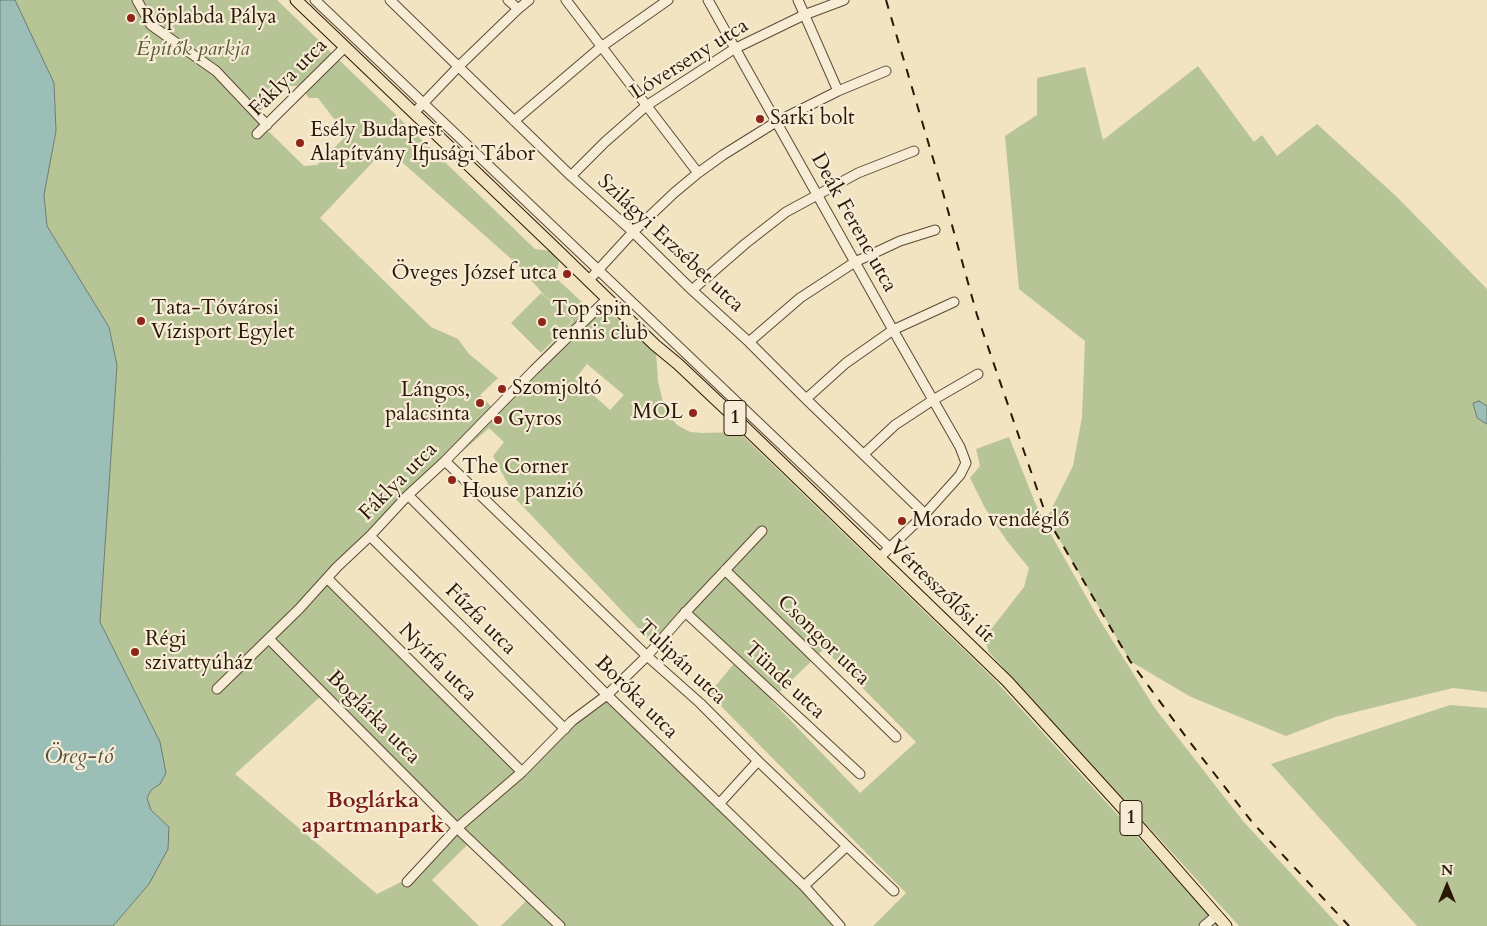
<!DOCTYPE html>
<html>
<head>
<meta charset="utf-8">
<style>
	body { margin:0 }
	#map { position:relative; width:1487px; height:926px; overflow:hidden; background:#f2e3c1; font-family:Cardo,serif }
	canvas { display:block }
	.north { position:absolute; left:1422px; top:861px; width:50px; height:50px; -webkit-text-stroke:4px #f7edd7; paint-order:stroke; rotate:0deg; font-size:14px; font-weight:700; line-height:20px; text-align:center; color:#2a1706 }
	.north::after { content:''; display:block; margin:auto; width:18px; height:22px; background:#2a1706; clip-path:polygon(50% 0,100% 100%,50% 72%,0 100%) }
</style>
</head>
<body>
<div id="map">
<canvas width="1487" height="926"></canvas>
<div class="north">N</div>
</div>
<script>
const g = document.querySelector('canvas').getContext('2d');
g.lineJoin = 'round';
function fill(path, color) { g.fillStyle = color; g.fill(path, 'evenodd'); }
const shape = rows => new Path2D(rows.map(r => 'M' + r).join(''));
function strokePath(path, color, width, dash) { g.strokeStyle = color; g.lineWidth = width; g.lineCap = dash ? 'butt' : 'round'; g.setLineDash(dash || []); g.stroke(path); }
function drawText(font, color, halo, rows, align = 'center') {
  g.font = font + ' Cardo,serif'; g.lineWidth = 4.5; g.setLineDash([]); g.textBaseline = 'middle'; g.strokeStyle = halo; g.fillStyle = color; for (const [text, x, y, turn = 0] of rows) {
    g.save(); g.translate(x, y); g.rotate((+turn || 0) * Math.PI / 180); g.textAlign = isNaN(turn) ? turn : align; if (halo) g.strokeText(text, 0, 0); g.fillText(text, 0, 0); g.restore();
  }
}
const green = shape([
	[15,0,277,0,535,249,551,251,559,262,555,277,597,316,608,310,656,352,658,381,663,402,671,418,677,425,690,432,703,433,739,432,993,678,1219,926,873,926,906,893,709,694,736,661,689,612,656,647,516,499,493,456,504,442,489,428,446,466,327,581,522,772,607,695,642,733,847,926,501,926,526,901,467,845,432,880,479,926,113,926,149,884,169,827,151,810,147,798,151,790,160,784,160,742,100,622,117,365,109,327,47,226,44,195,56,131,54,83],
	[291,86,300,86,309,98,318,98,341,128,343,139,317,165,304,166,254,117,263,108,263,105,282,87,284,89],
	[386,148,518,265,545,296,573,321,492,407,480,395,498,378,469,354,458,339,431,327,320,218],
	[587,364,624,395,610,410,575,379],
	[824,649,916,742,860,793,771,700],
	[321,696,454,827,405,880,377,894,235,774],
	[1198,66,1254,142,1262,135,1277,156,1317,124,1397,197,1487,289,1487,692,1453,688,1335,717,1286,736,1191,697,1130,661,1047,518,1073,466,1082,417,1085,341,1019,289,1005,136,1037,115,1037,78,1085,67,1103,140],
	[541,293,572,321,541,353,511,323],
	[1009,437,1036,505,1053,538,1096,614,1154,707,1243,821,1339,926,1239,926,988,651,985,637,1024,587,1029,568,1007,541,985,508,970,478,980,466,976,449],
	[1450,705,1487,708,1487,926,1417,926,1271,764]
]);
const water = shape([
	[0,0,15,0,54,83,56,131,44,195,47,226,109,327,117,365,100,622,160,742,166,773,160,784,151,790,147,798,151,810,169,827,168,849,149,884,113,926,0,926,0,0],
	[1479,401,1487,406,1487,424,1477,418,1473,403,1479,401]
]);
const minor = shape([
	[137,0,151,25,216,71,267,125],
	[315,0,890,548],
	[390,0,571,176,633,232,692,290,749,342,806,399,925,514],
	[508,0,518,9],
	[566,0,698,173],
	[708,0,893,330,960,447,966,463,960,475,925,514,879,558],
	[798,0,838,91],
	[414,113,459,66,518,9,529,0],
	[514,121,601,47,668,0],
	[257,134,345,47],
	[571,176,605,142,646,106,734,49,804,15,844,0],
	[589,280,633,232,674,193,698,173,723,155,776,122,838,91,886,71],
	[692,290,745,244,786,212,858,173,914,151],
	[749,342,800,298,855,262,900,241,935,230],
	[806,399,846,363,893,330,954,302],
	[864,454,895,425,933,400,978,374],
	[445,461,647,656,700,703,758,761,894,891],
	[408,495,607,695,804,886,840,926],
	[370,536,565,729],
	[725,570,896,737],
	[327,578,522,772],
	[685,612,860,774],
	[269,639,457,828,560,926],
	[217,689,299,609,337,567,370,536,408,495,445,461,534,370,607,299],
	[719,804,758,761],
	[407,882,457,828,522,772,572,721,607,695,647,656,682,616,762,531],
	[804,886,847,846],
	[1204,926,1217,915]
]);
const major = shape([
	[296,0,553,246,655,345,678,364,730,413,1007,681,1119,804,1226,926]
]);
const rail = shape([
	[886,0,940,182,977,315,1047,518,1130,661,1189,741,1252,822,1349,926]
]);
const markers = [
	[131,18,5,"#8f2418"],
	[760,119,5,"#8f2418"],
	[300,143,5,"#8f2418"],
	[567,274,5,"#8f2418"],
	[141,321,5,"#8f2418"],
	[542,322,5,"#8f2418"],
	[502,389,5,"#8f2418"],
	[480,403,5,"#8f2418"],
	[693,413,5,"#8f2418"],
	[498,420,5,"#8f2418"],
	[452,480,5,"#8f2418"],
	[902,521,5,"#8f2418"],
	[135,652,5,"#8f2418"]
];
const shields = [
	[735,418,22],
	[1131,818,22]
];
const shieldNames = [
	["1",735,418],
	["1",1131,818]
];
const poiNames = [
	["Röplabda Pálya",141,18],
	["Sarki bolt",770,119],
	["Esély Budapest",310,131],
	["Alapítvány Ifjusági Tábor",310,155],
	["Öveges József utca",557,274,"right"],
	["Tata-Tóvárosi",151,309],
	["Vízisport Egylet",151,333],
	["Top spin",552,310],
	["tennis club",552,334],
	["Szomjoltó",512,389],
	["Lángos,",470,391,"right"],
	["palacsinta",470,415,"right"],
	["MOL",683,413,"right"],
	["Gyros",508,420],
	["The Corner",462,468],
	["House panzió",462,492],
	["Morado vendéglő",912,521],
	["Régi",145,640],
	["szivattyúház",145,664]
];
const parkNames = [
	["Építők parkja",193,50]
];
const streetNames = [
	["Lóverseny utca",690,60,-32],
	["Fáklya utca",289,78,-45],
	["Deák Ferenc utca",853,223,61],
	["Szilágyi Erzsébet utca",670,244,43],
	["Fáklya utca",399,482,-45],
	["Vértesszőlősi út",941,592,44],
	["Fűzfa utca",480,620,45],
	["Csongor utca",823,641,44],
	["Nyírfa utca",437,663,45],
	["Tulipán utca",681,663,43],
	["Tünde utca",784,681,43],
	["Boróka utca",636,698,45],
	["Boglárka utca",373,718,45]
];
const waterNames = [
	["Öreg-tó",79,758]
];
const neighbourhoodNames = [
	["Boglárka",373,802],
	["apartmanpark",373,827]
];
fill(green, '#b7c496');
fill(water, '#9bbeb6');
strokePath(water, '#6e7b70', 1);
strokePath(minor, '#5c4a35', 11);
strokePath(major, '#2a1706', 13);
strokePath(minor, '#f7edd7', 9);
strokePath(major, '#f2e3c1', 11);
strokePath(rail, '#2a1706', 2, [9, 9]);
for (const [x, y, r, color] of markers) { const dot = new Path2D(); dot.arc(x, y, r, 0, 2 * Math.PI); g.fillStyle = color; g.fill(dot); strokePath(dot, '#f7edd7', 2); }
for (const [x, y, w] of shields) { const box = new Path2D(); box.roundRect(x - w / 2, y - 17.5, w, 35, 4); g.fillStyle = '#f7edd7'; g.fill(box); strokePath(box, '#2a1706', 1); }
drawText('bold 20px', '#2a1706', null, shieldNames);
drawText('21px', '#2a1706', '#f7edd7', poiNames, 'left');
drawText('italic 21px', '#5b5438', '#f7edd7', parkNames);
drawText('21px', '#2a1706', '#f7edd7', streetNames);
drawText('italic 22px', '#525144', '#f7edd7', waterNames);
drawText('bold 22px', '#7a1f14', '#f7edd7', neighbourhoodNames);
</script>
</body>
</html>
